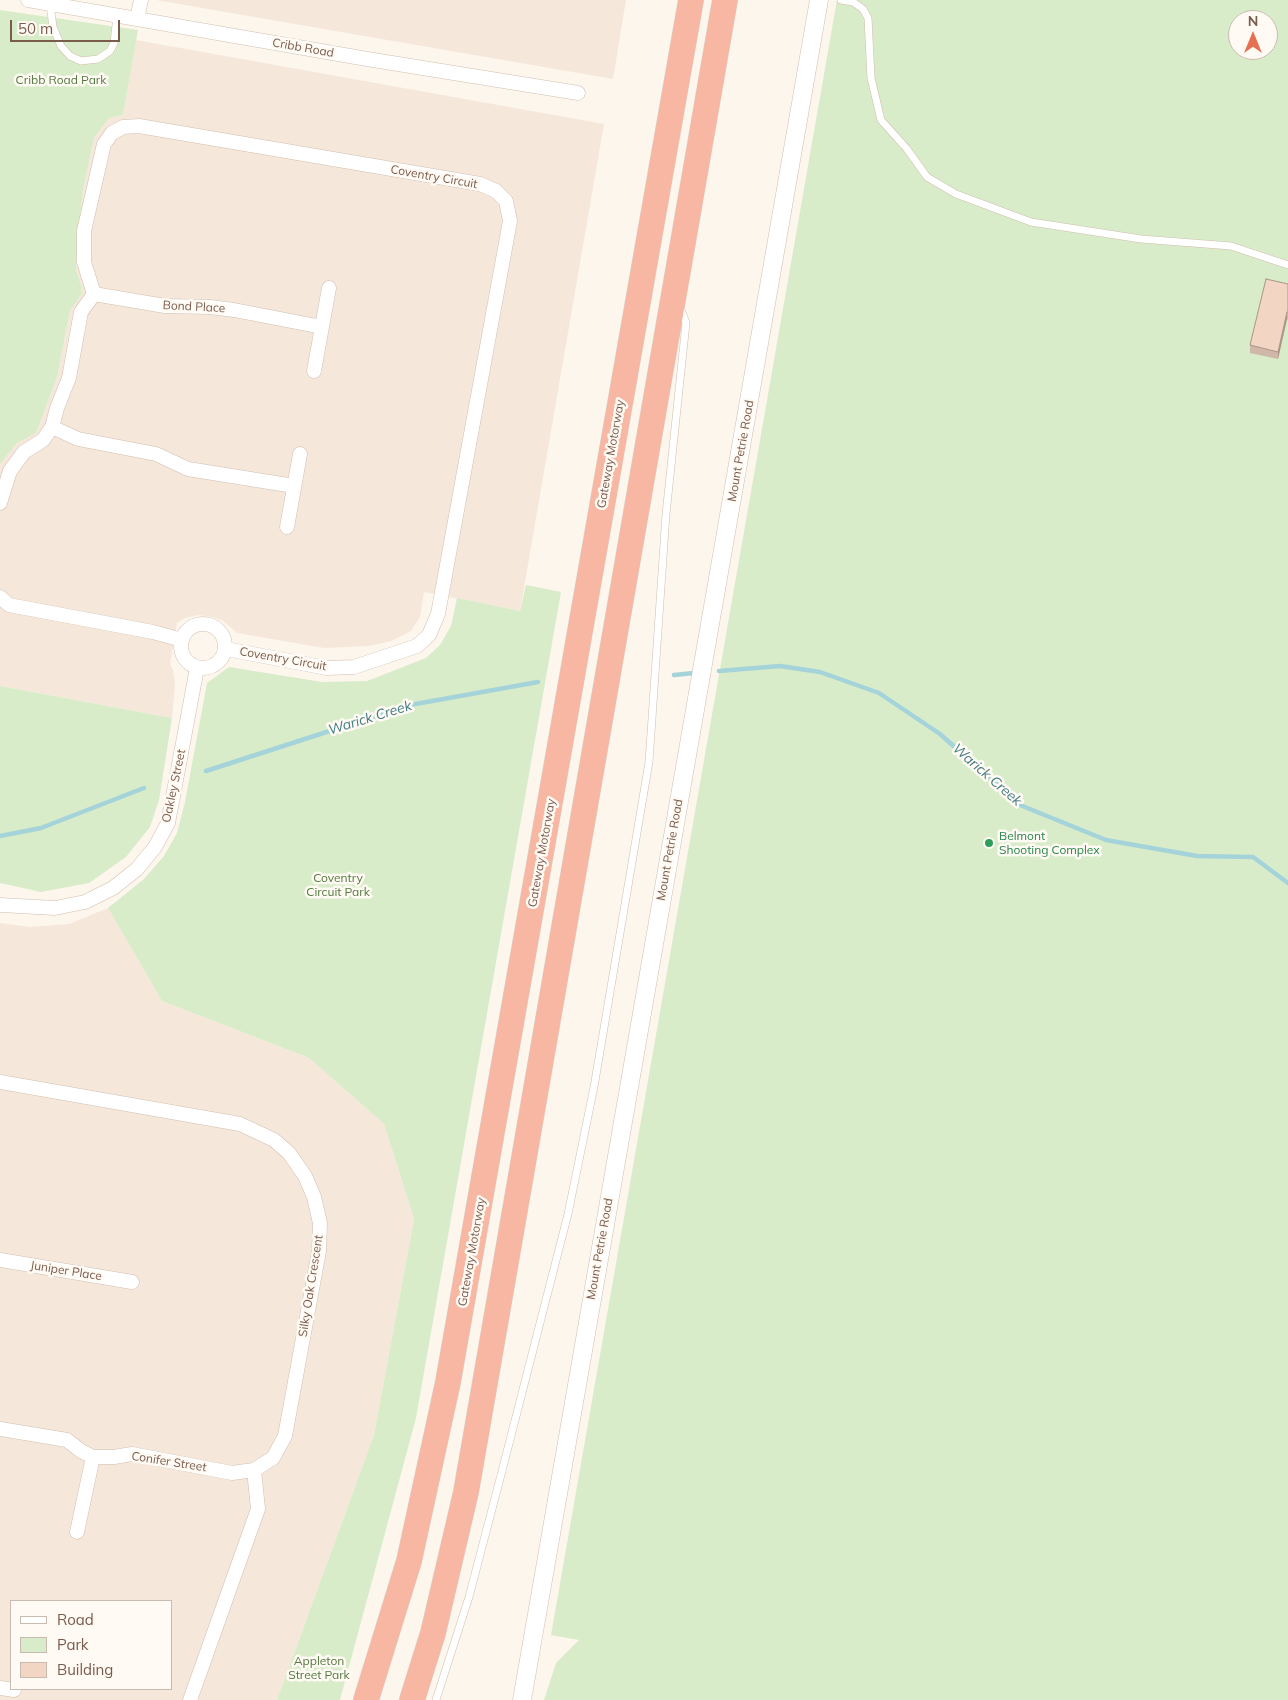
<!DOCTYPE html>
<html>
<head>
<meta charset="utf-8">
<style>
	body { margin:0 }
	#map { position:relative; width:1288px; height:1700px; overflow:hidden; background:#fdf6ec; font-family:Mulish,sans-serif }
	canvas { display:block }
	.legend { position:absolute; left:10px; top:1600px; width:162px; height:90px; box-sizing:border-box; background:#fffaf3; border:1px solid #cabbb1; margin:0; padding:6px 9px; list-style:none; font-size:15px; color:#7a5c4d }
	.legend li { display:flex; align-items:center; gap:10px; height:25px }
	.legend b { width:25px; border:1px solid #cabbb1 }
	.north { position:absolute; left:1228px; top:10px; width:50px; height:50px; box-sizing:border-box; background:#fffaf3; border:1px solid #cabbb1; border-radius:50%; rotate:0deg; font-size:14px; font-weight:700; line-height:20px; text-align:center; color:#7a5c4d }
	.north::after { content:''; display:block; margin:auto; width:18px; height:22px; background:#e76f51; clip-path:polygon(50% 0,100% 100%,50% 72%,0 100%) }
	.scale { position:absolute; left:10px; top:20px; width:110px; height:22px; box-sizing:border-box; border:2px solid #7a5c4d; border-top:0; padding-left:6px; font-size:15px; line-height:18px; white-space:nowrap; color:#7a5c4d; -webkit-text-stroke:4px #fffaf3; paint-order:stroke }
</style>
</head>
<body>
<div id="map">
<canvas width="1288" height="1700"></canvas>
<ul class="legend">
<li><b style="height:6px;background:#fff"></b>Road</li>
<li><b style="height:14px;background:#d8ecc9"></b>Park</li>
<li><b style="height:14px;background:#f3d5c3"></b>Building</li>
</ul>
<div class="north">N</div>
<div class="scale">50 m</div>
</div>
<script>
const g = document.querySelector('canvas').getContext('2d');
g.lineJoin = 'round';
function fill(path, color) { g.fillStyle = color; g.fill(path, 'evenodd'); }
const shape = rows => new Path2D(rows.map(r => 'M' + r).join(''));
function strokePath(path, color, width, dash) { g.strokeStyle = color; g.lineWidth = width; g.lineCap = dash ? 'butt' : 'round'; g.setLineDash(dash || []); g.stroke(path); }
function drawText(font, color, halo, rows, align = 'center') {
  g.font = font + ' Mulish,sans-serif'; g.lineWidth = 5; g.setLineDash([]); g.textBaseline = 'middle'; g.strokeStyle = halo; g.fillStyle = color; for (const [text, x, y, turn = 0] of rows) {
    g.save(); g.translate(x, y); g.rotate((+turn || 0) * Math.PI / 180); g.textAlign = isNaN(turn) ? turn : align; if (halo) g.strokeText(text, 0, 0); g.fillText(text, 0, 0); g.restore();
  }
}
const residential = shape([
	[156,0,626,0,613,79],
	[136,40,604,124,520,611,424,592,420,617,411,631,391,641,370,646,324,648,237,633,222,620,212,617,199,615,185,618,177,623,170,664,173,670,175,685,172,718,0,686,0,464,17,443,36,433,57,377,70,311,81,295,81,285,76,270,78,236,83,190,94,138,109,118,123,115],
	[108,908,162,1001,309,1058,384,1124,414,1219,374,1435,277,1700,0,1700,0,923,30,927,69,924],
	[11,1601,171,1601,171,1689,11,1689]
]);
const green = shape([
	[837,0,1288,0,1288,1700,544,1700,556,1663,579,1640,551,1635],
	[1238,20,1268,20,1268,50,1238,50],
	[0,10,138,30,123,115,109,118,94,138,83,190,78,236,76,270,81,285,81,295,70,311,57,377,36,433,17,443,0,464],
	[526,585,561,592,416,1418,340,1700,277,1700,374,1435,414,1219,384,1124,309,1058,162,1001,108,908,144,879,164,856,177,833,185,802,207,683,229,667,322,682,367,681,426,658,440,645,451,626,457,598,520,611],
	[0,686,172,718,159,800,150,827,126,857,89,883,41,892,0,883]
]);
const stream = shape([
	[719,671,780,666,820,672,879,693,940,734,1020,805,1106,840,1197,856,1253,857,1288,883],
	[674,675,694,673],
	[206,771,410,705,538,682],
	[0,836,41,828,144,788]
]);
const service = shape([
	[841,0,853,2,863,9,868,18,871,78,881,120,907,149,927,177,956,194,1031,222,1141,239,1231,246,1288,265],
	[50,4,53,27,61,46,70,56,81,61,98,59,110,51,114,43,117,16],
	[436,1700,469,1597,502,1471,568,1214,594,1087,649,762,666,514,686,323,680,307]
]);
const minor = shape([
	[28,0,367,59,578,93],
	[137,19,141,0],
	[94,294,165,306,210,307,234,310,322,327],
	[314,371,329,288],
	[52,427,78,439,156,454,188,469,294,486],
	[0,503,10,471,24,452,43,440,52,427,57,408,69,378,81,312,94,294,84,262,84,231,104,144,112,133,123,127,139,126,480,184,496,191,506,201,510,221,438,614,429,635,417,646,354,667,327,668,226,649],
	[287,527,300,454],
	[0,597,9,605,153,632,182,640],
	'181 646a22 22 0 1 1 44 0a22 22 0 1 1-44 0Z',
	[0,905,55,908,85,902,113,888,137,869,155,847,168,823,197,668],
	[0,1082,240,1124,274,1140,289,1153,305,1176,314,1197,320,1223,319,1251,285,1436,273,1458,254,1470,258,1509,190,1700],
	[0,1260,132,1282],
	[0,1429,67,1440,81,1451,93,1457,114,1457,132,1454,232,1473,254,1470],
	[77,1532,93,1457],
	[0,1688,14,1690]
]);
const tertiary = shape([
	[522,1700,819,0]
]);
const motorway = shape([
	[366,1700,409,1561,448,1382,691,0],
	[412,1700,433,1633,466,1492,725,0]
]);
const wall = shape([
	[1288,284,1288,320,1287,319,1278,359,1250,353,1250,345]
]);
const shadedWall = shape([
	[1287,312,1287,319,1278,359,1278,352]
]);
const building = shape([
	[1266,279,1288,284,1288,312,1287,312,1278,352,1250,345,1266,279]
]);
const markers = [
	[989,843,5,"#2e9e5b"]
];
const streetNames = [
	["Cribb Road",303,48,10],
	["Coventry Circuit",434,177,10],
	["Bond Place",194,307,3],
	["Mount Petrie Road",741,451,-80],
	["Gateway Motorway",611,454,-80],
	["Coventry Circuit",283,659,10],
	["Oakley Street",174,786,-78],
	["Mount Petrie Road",670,850,-80],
	["Gateway Motorway",542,853,-80],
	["Mount Petrie Road",600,1249,-80],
	["Gateway Motorway",472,1252,-80],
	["Juniper Place",66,1271,9],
	["Silky Oak Crescent",311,1286,-81],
	["Conifer Street",169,1462,9]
];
const parkNames = [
	["Cribb Road Park",61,80],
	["Coventry",338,878],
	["Circuit Park",338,892],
	["Appleton",319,1661],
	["Street Park",319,1675]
];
const leisureNames = [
	["Belmont",999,836],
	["Shooting Complex",999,850]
];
const waterNames = [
	["Warick Creek",370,718,-17],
	["Warick Creek",987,775,41]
];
fill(residential, '#f5e8da');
fill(green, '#d8ecc9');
strokePath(stream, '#a5d3da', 4.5);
strokePath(service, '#d1beb0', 8);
strokePath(minor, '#d1beb0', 15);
strokePath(tertiary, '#d1beb0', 19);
strokePath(motorway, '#dad1cd', 26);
strokePath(service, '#fff', 7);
strokePath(minor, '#fff', 14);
strokePath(tertiary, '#fff', 18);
strokePath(motorway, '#f7b7a3', 25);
fill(wall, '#d1b7a8');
fill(shadedWall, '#aa9588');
fill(building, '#f3d5c3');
strokePath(building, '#aa9588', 1);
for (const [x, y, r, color] of markers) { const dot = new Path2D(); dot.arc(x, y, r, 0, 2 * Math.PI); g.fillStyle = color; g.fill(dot); strokePath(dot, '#fffaf3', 2); }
drawText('12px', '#7a5c4d', '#fffaf3', streetNames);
drawText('12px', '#537a41', '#fffaf3', parkNames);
drawText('12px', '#27864d', '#fffaf3', leisureNames, 'left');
drawText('italic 14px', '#437c86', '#fffaf3', waterNames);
</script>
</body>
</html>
